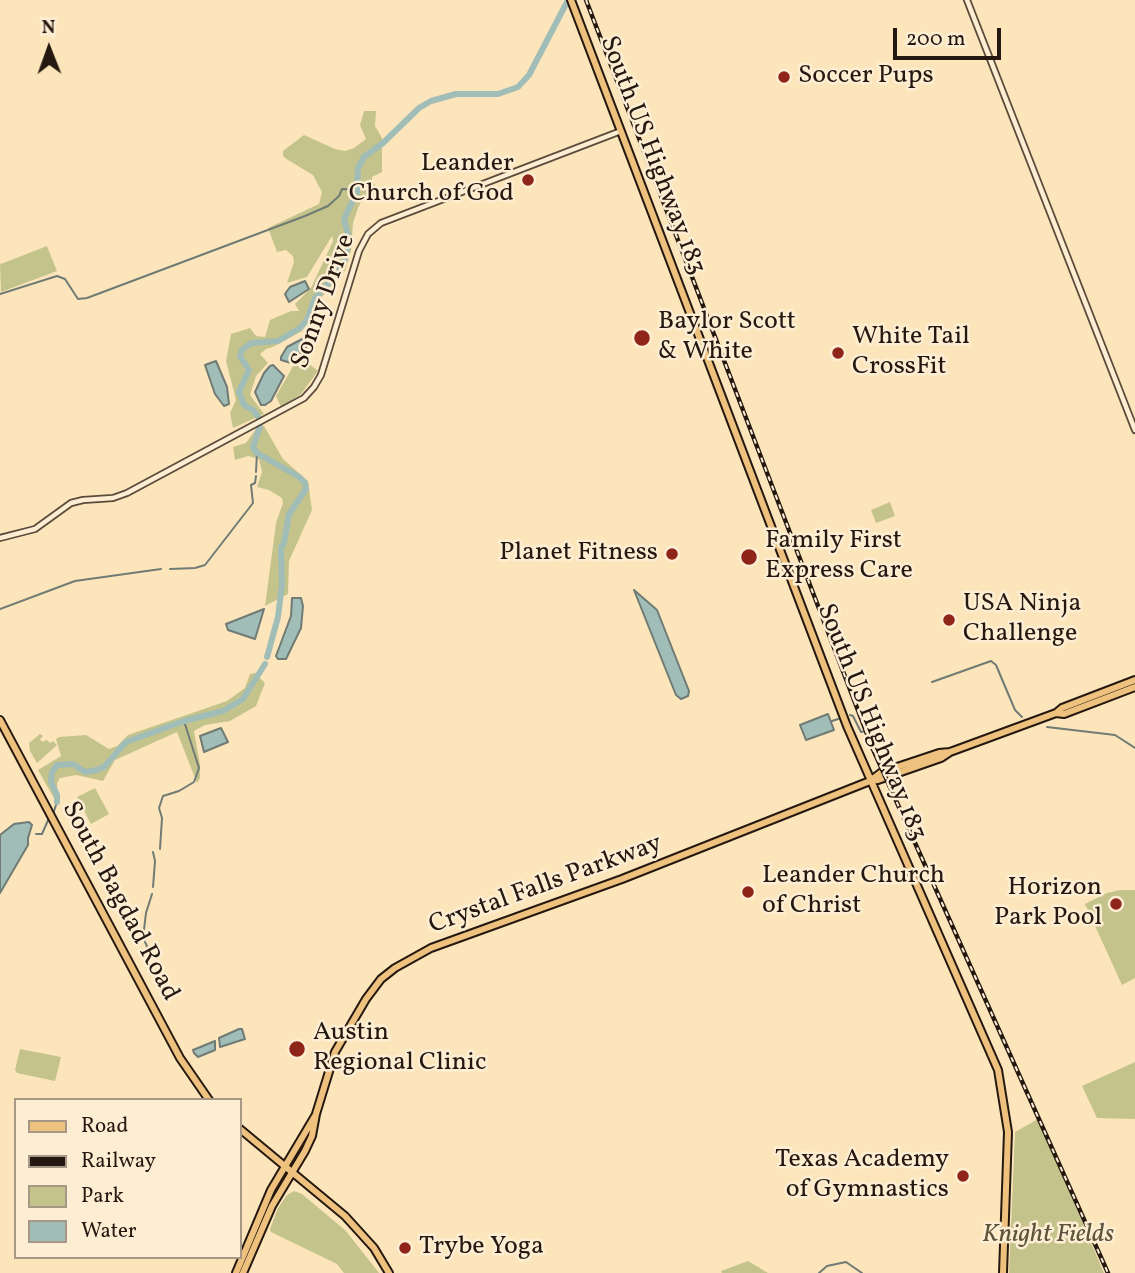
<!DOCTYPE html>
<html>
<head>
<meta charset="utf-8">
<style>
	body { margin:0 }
	#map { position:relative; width:1135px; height:1273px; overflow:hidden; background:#fce5bb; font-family:Vollkorn,serif }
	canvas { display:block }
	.legend { position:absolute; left:14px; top:1098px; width:228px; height:161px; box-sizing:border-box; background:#fdeed3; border:2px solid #a69885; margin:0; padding:9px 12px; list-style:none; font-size:21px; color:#241810 }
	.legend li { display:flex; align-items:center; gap:14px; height:35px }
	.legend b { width:35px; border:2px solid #a69885 }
	.north { position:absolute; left:14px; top:14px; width:70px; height:70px; -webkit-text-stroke:5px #fdeed3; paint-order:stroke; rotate:359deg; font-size:19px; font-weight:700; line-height:28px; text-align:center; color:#241810 }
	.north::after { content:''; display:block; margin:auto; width:24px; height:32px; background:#241810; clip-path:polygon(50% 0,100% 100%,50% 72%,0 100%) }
	.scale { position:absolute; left:893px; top:28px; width:108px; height:32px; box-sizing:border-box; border:4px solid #241810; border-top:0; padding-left:9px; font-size:21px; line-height:24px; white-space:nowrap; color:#241810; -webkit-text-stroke:5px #fdeed3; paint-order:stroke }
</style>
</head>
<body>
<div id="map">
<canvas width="1135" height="1273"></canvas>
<ul class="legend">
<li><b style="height:9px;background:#eec27e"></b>Road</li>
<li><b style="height:9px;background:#241810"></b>Railway</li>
<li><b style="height:19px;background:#c4c38c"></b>Park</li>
<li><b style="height:19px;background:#a1bdb7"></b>Water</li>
</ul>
<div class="north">N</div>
<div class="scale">200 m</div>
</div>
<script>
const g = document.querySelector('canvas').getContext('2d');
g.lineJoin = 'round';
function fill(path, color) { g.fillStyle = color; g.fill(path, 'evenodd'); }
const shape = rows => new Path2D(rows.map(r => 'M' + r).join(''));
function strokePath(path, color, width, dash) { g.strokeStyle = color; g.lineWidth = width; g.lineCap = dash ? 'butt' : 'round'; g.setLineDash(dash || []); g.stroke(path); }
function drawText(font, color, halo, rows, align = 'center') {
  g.font = font + ' Vollkorn,serif'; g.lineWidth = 5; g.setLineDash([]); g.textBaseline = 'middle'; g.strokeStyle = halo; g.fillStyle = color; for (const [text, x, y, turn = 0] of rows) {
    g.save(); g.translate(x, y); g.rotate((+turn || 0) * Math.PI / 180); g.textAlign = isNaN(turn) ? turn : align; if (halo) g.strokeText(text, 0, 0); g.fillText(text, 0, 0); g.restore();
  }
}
const green = shape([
	[364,111,376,111,375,126,382,138,382,172,372,177,372,181,381,193,361,202,358,208,353,223,351,251,345,271,321,298,302,331,275,346,266,349,260,354,268,363,256,376,250,395,264,414,233,428,230,413,236,400,226,361,231,334,250,328,256,336,265,337,270,320,291,311,299,311,295,304,311,288,333,241,332,236,307,277,287,283,294,262,293,256,286,250,277,252,268,228,319,204,322,192,313,175,288,160,283,156,283,151,304,135,335,149,345,151,354,148,366,139,360,125],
	[47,246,57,271,1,292,0,263,1,264],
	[299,356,318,371,301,394,281,407,276,396],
	[264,426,283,459,308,481,312,510,289,561,288,594,265,606,276,523,283,503,282,498,269,490,257,487,262,472,259,459,248,456,235,460,233,447,246,443,256,429],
	[890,502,895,516,876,523,871,510],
	[255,673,265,683,256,706,230,721,205,725,194,731,200,765,200,778,197,783,177,732,115,760,103,781,76,775,60,778,57,783,58,801,55,800,38,770,61,756,56,739,59,737,86,735,109,749,117,746,128,735,227,701,245,688,250,674],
	[40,734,43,736,40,739,42,742,47,740,50,743,53,741,57,745,37,763,30,751,29,743],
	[95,788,109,814,91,824,77,797],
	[1120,890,1135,890,1135,978,1122,985,1085,904,1107,893],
	[20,1049,61,1057,55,1081,17,1073,15,1070],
	[1135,1062,1135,1119,1097,1118,1082,1086],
	[1038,1119,1104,1273,1009,1273,1015,1132],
	[294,1191,302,1194,346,1231,379,1273,344,1273,337,1264,271,1232,270,1229,278,1208,287,1195],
	[748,1261,768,1273,722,1273,721,1271]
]);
const water = shape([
	[305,281,309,289,289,302,285,294,290,287,305,281],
	[306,337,311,340,308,345,291,363,281,360,281,357,287,347,306,337],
	[216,361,227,387,229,404,224,406,215,394,205,365,216,361],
	[270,366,273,365,284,376,271,401,265,405,261,405,255,392,264,373,270,366],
	[634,590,657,610,689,691,688,696,681,699,676,695,634,590],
	[292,598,301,598,303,606,301,628,286,659,278,659,276,656,291,616,292,598],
	[264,609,255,639,228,630,226,624,264,609],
	[828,714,834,730,806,740,800,725,828,714],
	[221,728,228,742,204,752,200,736,221,728],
	[29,822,32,825,28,838,28,845,0,893,0,835,14,824,29,822],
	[239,1029,242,1029,245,1039,220,1047,219,1038,239,1029],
	[215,1041,215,1050,198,1057,194,1053,193,1050,215,1041]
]);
const stream = shape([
	[0,294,57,276,65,279,78,299,87,298,305,216,328,206,339,196,342,189,357,190],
	[256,472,257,453],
	[170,569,195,568,205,565,253,503,251,485,255,483,256,476],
	[0,609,75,581,161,569],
	[932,682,991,661,996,665,1015,710,1022,717],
	[850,715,853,716,861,732,876,729],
	[832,721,838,719],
	[1047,727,1115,735,1135,748],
	[53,814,57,802],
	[36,834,42,834,49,818],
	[160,849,162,818,159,808,163,796,179,791,194,782,199,768,184,721],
	[153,852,155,861,153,887],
	[146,950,147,946,143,938,146,913,152,894],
	[819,1273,827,1266,846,1262,862,1273]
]);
const river = shape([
	[259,418,253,410,244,405,239,392,249,370,240,356,242,350,251,343,278,341,300,328,307,320,315,298,337,274,345,259,349,239,344,219,357,192,358,168,364,157,383,143,419,108,431,101,456,94,498,94,518,87,529,75,568,0],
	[260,426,253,447,257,453,299,477,305,483,306,489,289,514,284,543,281,547,282,584,278,617,267,657],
	[57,802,57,795,51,782,52,772,57,765,73,764,85,772,97,770,104,767,126,742,184,721,223,711,243,699,265,664]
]);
const minor = shape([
	[967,0,1135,430],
	[0,538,35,529,71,503,83,500,113,498,127,493,304,398,314,387,321,375,359,251,368,234,381,223,621,131]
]);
const major = shape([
	[571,0,847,726,998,1070,1008,1132,1003,1273],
	[1056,713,1062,708,1135,680],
	[0,720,180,1058,209,1100],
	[870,781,882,772,939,753,950,752,1056,713,1064,714,1135,687],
	[240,1129,345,1216,374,1248,389,1273],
	[236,1273,271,1190,315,1116],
	[243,1273,272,1206,305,1151,312,1136,316,1114,335,1052,366,999,381,979,395,968,431,948,622,879,870,781,878,780,941,758,950,752]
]);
const rail = shape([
	[586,0,872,747,1108,1273]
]);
const markers = [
	[784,77,7,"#8f2418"],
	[528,180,7,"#8f2418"],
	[642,338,9,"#8f2418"],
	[838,353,7,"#8f2418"],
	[672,554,7,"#8f2418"],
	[749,557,9,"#8f2418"],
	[949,620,7,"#8f2418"],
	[748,892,7,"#8f2418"],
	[1116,904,7,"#8f2418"],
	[297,1049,9,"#8f2418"],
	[963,1176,7,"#8f2418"],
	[405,1248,7,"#8f2418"]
];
const poiNames = [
	["Soccer Pups",798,77],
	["Leander",514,165,"right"],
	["Church of God",514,195,"right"],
	["Baylor Scott",658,323],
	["& White",658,353],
	["White Tail",852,338],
	["CrossFit",852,368],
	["Family First",765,542],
	["Express Care",765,572],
	["Planet Fitness",658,554,"right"],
	["USA Ninja",963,605],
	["Challenge",963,635],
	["Leander Church",762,877],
	["of Christ",762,907],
	["Horizon",1102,889,"right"],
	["Park Pool",1102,919,"right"],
	["Austin",313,1034],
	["Regional Clinic",313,1064],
	["Texas Academy",949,1161,"right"],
	["of Gymnastics",949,1191,"right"],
	["Trybe Yoga",419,1248]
];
const streetNames = [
	["South US Highway 183",651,156,69],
	["Sonny Drive",325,302,-70],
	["South US Highway 183",870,723,68],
	["Crystal Falls Parkway",546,886,-20],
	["South Bagdad Road",119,902,62]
];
const parkNames = [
	["Knight Fields",1048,1236]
];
fill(green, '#c4c38c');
fill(water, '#a1bdb7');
strokePath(water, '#6f7b74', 2);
strokePath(stream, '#6f7b74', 2);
strokePath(river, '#a1bdb7', 6);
strokePath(minor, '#5a4b3b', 8);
strokePath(major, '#241810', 10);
strokePath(minor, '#fdeed3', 4.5);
strokePath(major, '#eec27e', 6);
strokePath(rail, '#241810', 4.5);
strokePath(rail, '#fdeed3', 2, [5]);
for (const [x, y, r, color] of markers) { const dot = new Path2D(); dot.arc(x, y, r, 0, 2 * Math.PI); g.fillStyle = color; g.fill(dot); strokePath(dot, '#fdeed3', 2.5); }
drawText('26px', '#241810', '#fdeed3', poiNames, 'left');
drawText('26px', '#241810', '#fdeed3', streetNames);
drawText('italic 26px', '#5c543b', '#fdeed3', parkNames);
</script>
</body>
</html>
